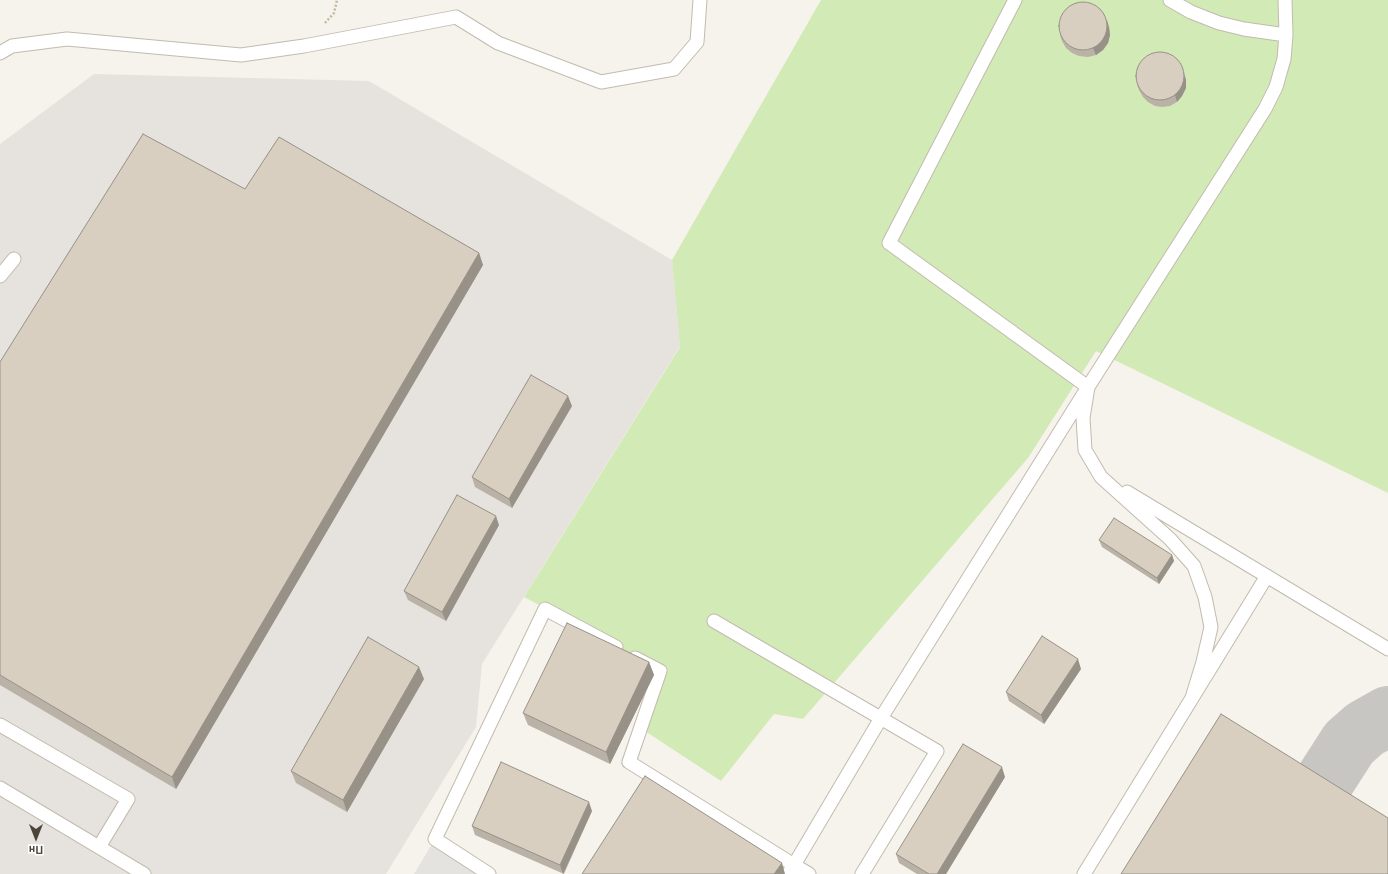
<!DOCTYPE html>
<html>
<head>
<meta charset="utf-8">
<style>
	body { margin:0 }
	#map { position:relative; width:1388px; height:874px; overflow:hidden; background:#f6f3ec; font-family:Ubuntu,sans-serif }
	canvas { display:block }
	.north { position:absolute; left:16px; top:818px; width:40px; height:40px; -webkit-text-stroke:3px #fff; paint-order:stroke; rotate:180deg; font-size:11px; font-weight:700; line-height:16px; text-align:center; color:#4b4439 }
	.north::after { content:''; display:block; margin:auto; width:14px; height:18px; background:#4b4439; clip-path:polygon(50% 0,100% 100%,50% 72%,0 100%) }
</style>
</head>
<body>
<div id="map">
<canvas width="1388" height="874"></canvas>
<div class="north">Пн</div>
</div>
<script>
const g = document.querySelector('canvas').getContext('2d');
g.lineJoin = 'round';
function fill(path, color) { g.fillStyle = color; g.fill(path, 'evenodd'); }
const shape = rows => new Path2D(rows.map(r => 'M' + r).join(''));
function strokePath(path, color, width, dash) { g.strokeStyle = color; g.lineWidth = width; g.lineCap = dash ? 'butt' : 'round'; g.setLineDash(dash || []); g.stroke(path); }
const industrial = shape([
	[94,74,369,81,672,260,680,346,482,664,476,727,386,874,0,874,0,144]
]);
const green = shape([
	[821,0,1388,0,1388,493,1096,351,1028,458,803,719,774,714,721,781,645,731,667,673,524,597,680,347,672,260]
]);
const parking = shape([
	[432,844,480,874,414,874]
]);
const taxiway = shape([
	[1322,785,1349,743,1365,729,1388,716]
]);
const path = shape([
	[325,23,334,13,337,0]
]);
const lane = shape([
	[1015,0,889,243,1088,387,1083,418,1085,450,1101,477,1170,539,1194,566,1205,597,1211,627,1203,662,1192,698],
	[1170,0,1191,12,1219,23,1244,29,1286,35],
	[0,53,12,46,67,39,241,55,304,46,456,17,498,43,601,82,674,69,697,42,700,0],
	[0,276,14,259],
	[1127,492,1388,649],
	[714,621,937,751,862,874],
	[635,658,660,671,629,762,794,865,881,718,1088,387,1265,109,1276,87,1284,59,1286,35,1285,0],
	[0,725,128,799,99,847],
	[0,788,144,874],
	[489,874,435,839,545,609,616,647],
	[788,874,794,865,809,874],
	[1084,874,1267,576]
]);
const wall = shape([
	[1109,27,1110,35,1108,43,1103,50,1096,55,1088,57,1079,56,1072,53,1066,48,1062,41,1060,35],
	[1184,72,1186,80,1186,88,1182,96,1177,102,1170,106,1162,107,1155,106,1148,102,1143,97,1139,90,1137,84],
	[245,189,479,253,483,265,176,789,0,685,0,362],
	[572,406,512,508,475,487,472,477],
	[499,525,446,621,408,600,404,591],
	[1099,540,1172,555,1174,561,1159,584,1102,547],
	[649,662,654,675,610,764,528,725,523,713],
	[1081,669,1044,724,1009,701,1006,692],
	[424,679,347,812,296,783,291,771],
	[1005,777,946,874,917,874,899,863,896,854],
	[592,811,564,874,475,835,472,826]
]);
const shadedWall = shape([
	[1107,20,1109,27,1110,35,1108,43,1103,50,1096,55,1093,48],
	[1181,66,1186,80,1186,88,1182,96,1177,102,1175,95],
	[479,253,483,265,176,789,172,777],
	[568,396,572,406,512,508,509,499],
	[496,516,499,525,446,621,442,612],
	[1172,555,1174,561,1159,584,1157,578],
	[1078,659,1081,669,1044,724,1041,715],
	[649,662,654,675,610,764,606,752],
	[419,667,424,679,347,812,343,800],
	[1002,767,1005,777,946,874,937,874],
	[589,802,592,811,563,874,560,865],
	[782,863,785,874,774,874]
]);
const building = shape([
	'1059 26a24 24 0 1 1 48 0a24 24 0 1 1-48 0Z',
	'1136 76a24 24 0 1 1 48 0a24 24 0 1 1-48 0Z',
	[143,134,245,189,279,137,479,253,172,777,0,675,0,362,143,134],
	[531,375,568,396,509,499,472,477,531,375],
	[457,495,496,516,442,612,404,591,457,495],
	[1114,518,1172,555,1157,578,1099,540,1114,518],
	[567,623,649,662,606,752,523,713,567,623],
	[1042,636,1078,659,1041,715,1006,692,1042,636],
	[368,637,419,667,343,800,291,771,368,637],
	[1221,714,1388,818,1388,874,1121,874,1221,714],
	[963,744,1002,767,937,874,929,874,896,854,963,744],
	[501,762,589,802,560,865,472,826,501,762],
	[645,776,782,863,774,874,582,874,645,776]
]);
fill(industrial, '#e6e2dd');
fill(green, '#d2eab5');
fill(parking, '#e5e3e0');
strokePath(taxiway, '#c8c6c3', 60);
strokePath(lane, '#c2bbae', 15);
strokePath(path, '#c4b79f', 2.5, [2, 2]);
strokePath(lane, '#fff', 13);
fill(wall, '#bab2a6');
fill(shadedWall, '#979187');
fill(building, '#d8cfc1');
strokePath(building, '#979187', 1);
</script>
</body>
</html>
